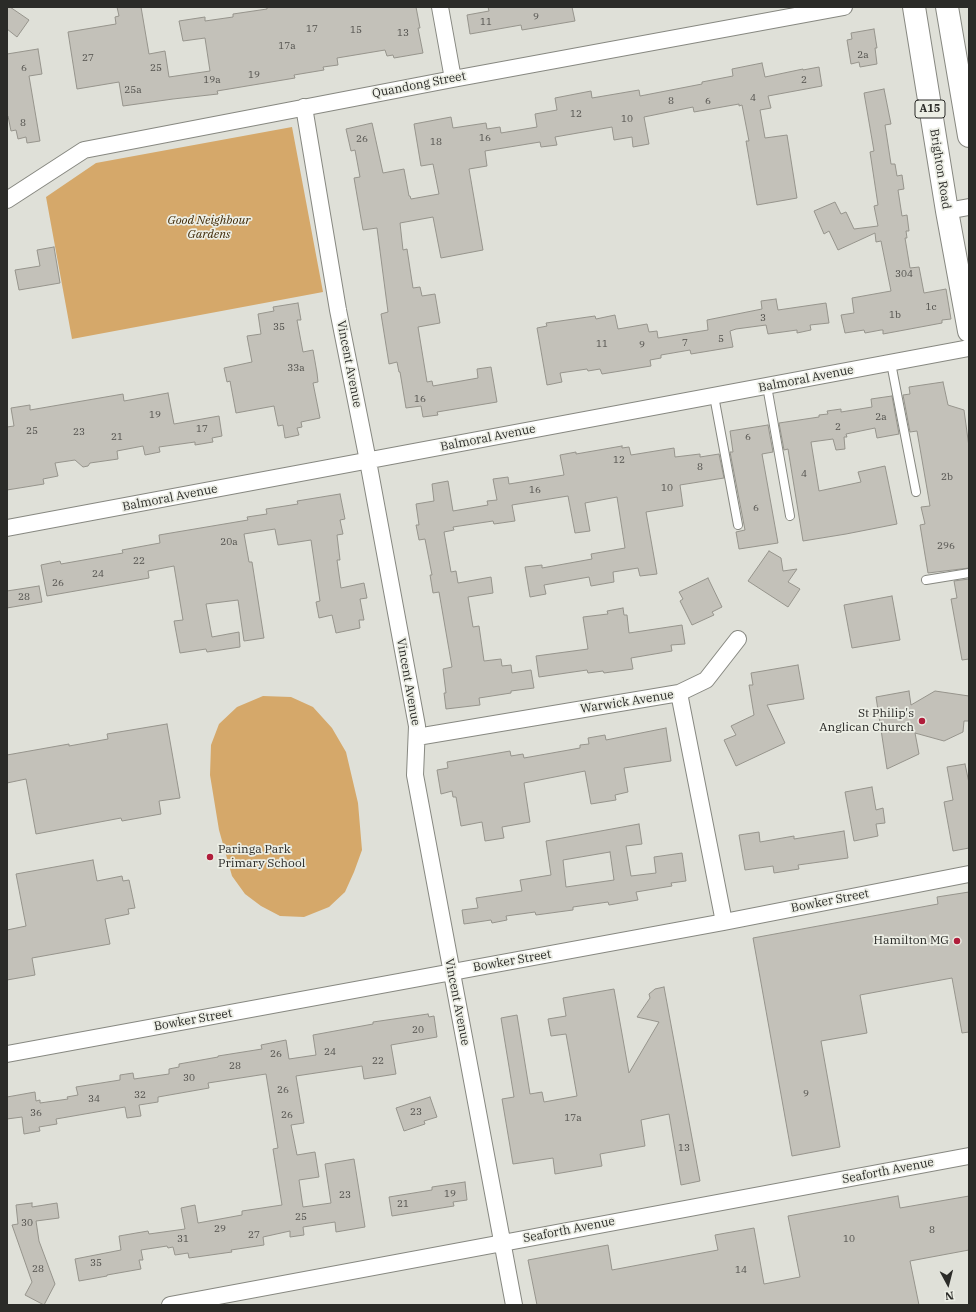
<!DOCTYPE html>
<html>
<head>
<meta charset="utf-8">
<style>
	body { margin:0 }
	#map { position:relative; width:976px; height:1312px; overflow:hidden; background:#dfe0d8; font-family:"IBM Plex Serif",serif }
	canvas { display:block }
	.frame { position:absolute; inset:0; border:8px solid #2b2b28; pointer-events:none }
	.north { position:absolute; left:928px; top:1264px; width:40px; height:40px; -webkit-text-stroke:3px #eceee5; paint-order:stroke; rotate:173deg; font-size:11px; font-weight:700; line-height:16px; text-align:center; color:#2b2b28 }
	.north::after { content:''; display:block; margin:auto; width:14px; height:18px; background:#2b2b28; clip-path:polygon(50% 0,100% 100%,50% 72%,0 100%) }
</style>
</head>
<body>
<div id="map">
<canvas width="976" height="1312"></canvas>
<div class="frame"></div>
<div class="north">N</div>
</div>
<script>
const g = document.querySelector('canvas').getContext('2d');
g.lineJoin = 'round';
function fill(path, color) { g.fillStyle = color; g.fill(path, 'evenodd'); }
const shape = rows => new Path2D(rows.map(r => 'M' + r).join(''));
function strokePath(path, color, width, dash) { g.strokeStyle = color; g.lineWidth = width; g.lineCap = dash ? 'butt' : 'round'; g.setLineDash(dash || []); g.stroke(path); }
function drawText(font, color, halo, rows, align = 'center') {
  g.font = font + ' "IBM Plex Serif",serif'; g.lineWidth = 3.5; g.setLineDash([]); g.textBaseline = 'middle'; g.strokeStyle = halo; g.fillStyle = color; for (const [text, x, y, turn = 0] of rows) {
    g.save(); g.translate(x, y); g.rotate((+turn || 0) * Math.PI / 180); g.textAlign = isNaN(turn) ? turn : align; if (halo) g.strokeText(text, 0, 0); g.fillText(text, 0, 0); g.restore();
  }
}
const green = shape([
	[292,127,323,292,72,339,46,197,96,163],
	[263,696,291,697,313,707,332,728,346,752,358,803,362,850,354,872,345,892,329,907,304,917,280,916,261,906,245,894,232,876,219,830,210,775,211,745,219,724,237,707]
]);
const building = shape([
	[7,7,10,7,29,20,17,37,7,29,7,7],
	[117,7,141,7,149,54,165,51,169,77,210,71,205,38,183,41,179,21,205,17,205,21,233,17,233,14,267,9,267,7,416,7,420,28,418,28,423,53,394,58,393,55,387,56,385,50,337,58,338,65,323,67,324,70,294,75,295,78,217,91,218,94,173,99,123,106,119,82,77,89,68,32,116,24,115,17,119,16,117,7],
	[488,7,572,7,575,21,522,30,521,25,470,34,467,15,489,11,488,7],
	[874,29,877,48,875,48,877,64,860,67,859,62,851,64,847,40,852,39,851,33,874,29],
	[38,49,42,74,29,76,40,141,27,143,26,137,18,139,16,130,11,131,8,116,7,117,7,54,38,49],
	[762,63,765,77,803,69,803,70,819,67,822,86,768,96,771,108,760,110,765,138,787,135,797,198,757,205,746,141,749,141,742,105,739,106,739,104,694,112,693,107,644,117,649,144,633,147,632,137,614,140,612,127,555,137,557,145,541,147,540,142,485,151,487,166,469,169,483,250,441,258,433,217,400,223,403,250,407,249,413,288,420,287,422,296,435,294,440,323,418,327,427,382,432,381,433,386,478,378,477,369,491,367,497,402,437,412,438,415,423,417,421,406,406,408,400,372,399,372,397,362,389,364,381,314,388,312,377,228,363,230,354,178,360,177,355,150,351,151,346,129,372,123,383,173,404,169,409,196,410,196,411,199,439,194,433,164,421,166,414,124,451,117,453,128,486,123,487,129,500,127,501,133,537,127,535,114,557,110,555,98,591,91,592,98,639,90,640,96,702,84,702,82,733,76,732,69,762,63],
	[884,89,891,124,885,125,891,164,895,164,897,176,902,175,904,189,898,190,902,216,907,215,909,231,906,231,907,238,905,238,910,268,919,267,924,293,946,289,951,319,942,320,942,323,883,334,883,330,881,330,865,333,864,330,845,333,841,315,854,313,852,298,891,291,881,241,876,242,875,233,838,250,829,231,824,234,814,211,835,202,841,214,846,212,854,229,878,226,874,206,878,205,870,152,874,151,864,93,884,89],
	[54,247,60,283,19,290,15,270,40,266,37,250,54,247],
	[776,299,778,310,826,303,829,323,810,325,811,330,797,333,797,330,768,334,766,325,736,329,730,331,733,347,691,354,690,350,661,355,661,358,650,360,651,366,602,374,600,369,588,371,587,369,560,373,562,382,547,385,537,328,547,326,546,323,595,316,596,319,615,315,618,329,647,324,649,332,657,331,658,338,708,330,707,320,762,309,761,301,776,299],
	[298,303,301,320,297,320,303,352,313,350,317,373,318,382,313,383,320,418,301,422,302,427,297,428,299,435,285,438,283,425,278,426,274,406,236,413,230,381,227,382,224,368,252,362,247,336,261,334,258,314,274,311,273,307,298,303],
	[943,382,948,405,964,410,969,447,969,568,928,573,920,525,925,524,921,507,930,506,917,431,910,432,903,395,910,394,909,387,943,382],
	[168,393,174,424,219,416,222,436,212,438,213,442,195,445,195,442,159,447,160,452,145,455,143,446,117,451,118,459,90,463,88,466,83,467,75,460,55,463,58,476,43,479,44,484,7,490,7,427,14,426,11,408,30,405,30,410,123,394,124,401,168,393],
	[892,396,899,434,877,438,875,428,846,434,847,437,844,437,845,449,836,450,833,439,811,442,819,491,861,482,858,472,885,466,897,524,846,534,803,541,788,449,784,450,779,423,819,417,819,415,828,414,827,411,841,409,841,412,872,407,871,399,892,396],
	[768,425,773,452,762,454,778,543,739,549,736,532,745,530,730,452,733,452,730,431,768,425],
	[622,446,622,448,629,447,631,455,674,448,675,457,700,454,700,457,719,454,724,478,680,485,683,506,646,512,657,574,640,576,638,568,613,572,614,582,591,586,589,577,544,585,546,594,530,597,525,567,542,565,542,568,592,559,591,554,625,548,617,497,585,503,590,531,575,533,568,496,512,505,515,521,494,524,493,521,453,527,454,530,444,532,451,572,456,571,458,583,491,577,493,593,468,597,473,627,479,626,484,661,501,659,502,666,511,665,512,673,531,670,534,688,511,691,511,693,479,698,480,705,446,709,444,693,446,693,443,669,452,667,439,592,433,593,430,575,432,575,425,539,419,540,416,525,419,525,416,504,434,501,432,484,448,481,453,511,488,505,487,501,497,500,493,479,508,477,509,484,564,475,560,455,576,452,576,454,622,446],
	[340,494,345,519,340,520,343,534,337,535,340,560,337,560,341,588,364,583,367,598,360,599,364,620,359,620,360,628,336,633,332,615,319,618,316,602,320,601,311,540,278,545,275,529,244,534,249,562,252,562,264,638,244,641,238,600,206,604,212,637,239,632,240,647,207,652,206,649,180,653,174,621,183,620,174,566,148,571,149,578,47,596,41,565,60,561,61,564,123,553,122,550,160,543,159,535,248,520,247,517,267,514,266,509,298,504,297,501,340,494],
	[769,551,781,558,783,571,797,569,788,582,800,589,788,607,748,581,769,551],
	[708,578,722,607,712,612,714,615,692,625,680,601,683,599,679,592,708,578],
	[969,579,969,659,962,660,951,599,957,598,954,581,969,579],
	[39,586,42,602,7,608,7,591,39,586],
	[892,596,900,640,852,648,844,605,892,596],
	[623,608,624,615,627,615,629,633,682,625,685,644,671,645,672,651,631,658,633,669,604,673,603,671,588,673,587,670,539,677,536,656,588,649,583,617,608,614,607,611,623,608],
	[798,665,804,699,767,705,785,743,736,766,724,740,736,735,731,726,754,715,749,685,753,685,751,673,798,665],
	[909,691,911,705,935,691,969,696,969,721,964,721,963,732,944,741,915,733,919,754,887,769,876,697,909,691],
	[167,724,180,798,159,801,161,814,122,821,121,818,36,834,26,779,7,783,7,755,69,744,69,746,108,739,107,734,167,724],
	[666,728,671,761,624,768,628,792,615,795,616,800,591,804,585,771,524,783,530,822,502,827,504,838,485,841,482,822,461,826,456,797,453,797,452,791,441,794,437,770,448,768,447,762,510,751,511,756,523,754,524,758,580,748,580,745,589,744,588,738,605,735,606,740,666,728],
	[965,764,969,783,969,848,953,851,944,802,953,800,947,767,965,764],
	[872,787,876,810,883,808,885,823,876,824,878,836,854,841,845,792,872,787],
	[639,824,642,844,626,846,631,876,656,873,654,857,682,853,686,881,671,883,672,886,636,892,638,900,609,905,608,902,573,907,573,910,558,912,536,915,535,912,506,916,507,920,492,923,491,920,464,924,462,910,478,908,476,898,522,891,520,880,551,875,546,841,639,824],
	[610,852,614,880,566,887,563,860,610,852],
	[844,831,848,858,798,865,799,869,774,873,773,866,745,870,739,835,759,832,760,842,794,836,794,839,844,831],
	[93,860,97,881,122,876,123,881,129,880,135,908,128,909,129,914,105,919,110,944,32,958,35,975,7,980,7,930,26,926,16,874,93,860],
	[969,892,969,1032,962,1033,952,978,860,995,867,1033,821,1041,840,1147,792,1156,753,938,938,904,937,897,969,892],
	[664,987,700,1181,681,1185,669,1114,641,1120,645,1146,600,1154,602,1166,555,1174,553,1158,513,1164,502,1099,514,1097,501,1018,517,1015,530,1094,542,1092,544,1102,577,1096,566,1034,551,1036,548,1019,566,1016,563,998,614,989,629,1073,659,1022,637,1017,650,998,649,994,655,989,664,987],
	[428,1014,429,1017,434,1016,437,1037,391,1045,396,1074,364,1079,362,1066,296,1076,304,1123,291,1125,297,1155,315,1152,319,1177,299,1180,303,1207,331,1203,325,1164,354,1159,365,1227,336,1232,335,1222,303,1227,304,1235,290,1237,290,1231,263,1237,264,1245,231,1250,232,1252,189,1258,188,1253,175,1255,173,1247,168,1248,167,1246,141,1250,143,1260,139,1260,141,1269,107,1275,107,1276,79,1281,75,1259,121,1250,119,1236,148,1231,149,1234,185,1229,181,1208,195,1205,198,1223,242,1215,242,1211,282,1205,273,1149,278,1148,266,1074,208,1083,209,1088,158,1097,158,1102,139,1105,141,1116,127,1118,125,1107,56,1119,57,1124,39,1127,40,1131,24,1134,22,1117,7,1119,7,1097,35,1092,36,1101,40,1100,40,1103,68,1099,67,1097,78,1095,76,1087,120,1080,120,1075,133,1073,134,1079,169,1074,169,1069,179,1067,179,1064,218,1057,218,1056,262,1049,261,1045,286,1040,289,1059,316,1055,313,1035,373,1024,373,1022,428,1014],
	[430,1097,437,1117,424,1121,425,1124,404,1131,396,1108,430,1097],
	[465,1182,467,1200,453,1202,454,1206,392,1216,389,1197,432,1190,432,1187,465,1182],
	[898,1196,900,1208,969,1196,969,1250,910,1261,919,1305,537,1305,528,1260,608,1245,612,1270,718,1250,715,1235,754,1228,764,1284,800,1277,788,1216,898,1196],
	[32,1203,32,1207,57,1203,59,1218,36,1221,39,1241,55,1284,44,1305,25,1295,32,1282,12,1225,18,1224,16,1205,32,1203]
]);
const lane = shape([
	[891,363,916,492],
	[767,386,790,516],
	[714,396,738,525],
	[926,580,969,573]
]);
const street = shape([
	[440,7,453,79],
	[304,107,338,310,368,461,417,726,415,775,514,1305],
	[7,200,84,150,453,79,844,7],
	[947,211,969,207],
	[7,528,969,348],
	[679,693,706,680,738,639],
	[417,737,679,693,724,922],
	[7,1054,724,922,969,874],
	[170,1305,969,1156]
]);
const primary = shape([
	[914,7,947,211,969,331],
	[947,7,969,136]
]);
const markers = [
	[922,721,4,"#b01d3b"],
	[210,857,4,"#b01d3b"],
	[957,941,4,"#b01d3b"]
];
const numberNames = [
	["9",536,17],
	["11",486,22],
	["17",312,29],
	["15",356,30],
	["13",403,33],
	["17a",287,46],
	["2a",863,55],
	["27",88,58],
	["6",24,68],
	["25",156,68],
	["19",254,75],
	["19a",212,80],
	["2",804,80],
	["25a",133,90],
	["4",753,98],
	["8",671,101],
	["6",708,101],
	["12",576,114],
	["10",627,119],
	["8",23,123],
	["16",485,138],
	["26",362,139],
	["18",436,142],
	["304",904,274],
	["1c",931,307],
	["1b",895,315],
	["3",763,318],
	["35",279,327],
	["5",721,339],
	["7",685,343],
	["11",602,344],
	["9",642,345],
	["33a",296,368],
	["16",420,399],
	["19",155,415],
	["2a",881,417],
	["2",838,427],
	["17",202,429],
	["25",32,431],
	["23",79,432],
	["21",117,437],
	["6",748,437],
	["12",619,460],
	["8",700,467],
	["4",804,474],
	["2b",947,477],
	["10",667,488],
	["16",535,490],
	["6",756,508],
	["20a",229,542],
	["296",946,546],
	["22",139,561],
	["24",98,574],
	["26",58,583],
	["28",24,597],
	["20",418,1030],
	["24",330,1052],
	["26",276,1054],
	["22",378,1061],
	["28",235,1066],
	["30",189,1078],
	["26",283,1090],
	["9",806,1094],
	["32",140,1095],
	["34",94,1099],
	["23",416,1112],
	["36",36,1113],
	["26",287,1115],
	["17a",573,1118],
	["13",684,1148],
	["19",450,1194],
	["23",345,1195],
	["21",403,1204],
	["25",301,1217],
	["30",27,1223],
	["29",220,1229],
	["8",932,1230],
	["27",254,1235],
	["31",183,1239],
	["10",849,1239],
	["35",96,1263],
	["28",38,1269],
	["14",741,1270]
];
const shields = [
	[930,109,30]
];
const shieldNames = [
	["A15",930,109]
];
const streetNames = [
	["Quandong Street",419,85,-11],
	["Brighton Road",940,169,81],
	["Vincent Avenue",349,364,79],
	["Balmoral Avenue",806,379,-11],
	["Balmoral Avenue",488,438,-11],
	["Balmoral Avenue",170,498,-11],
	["Vincent Avenue",408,682,80],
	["Warwick Avenue",627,702,-9],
	["Bowker Street",830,901,-11],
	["Bowker Street",512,961,-10],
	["Vincent Avenue",457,1002,79],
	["Bowker Street",193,1020,-10],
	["Seaforth Avenue",888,1171,-11],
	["Seaforth Avenue",569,1230,-11]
];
const parkNames = [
	["Good Neighbour",209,221],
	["Gardens",209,235]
];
const poiNames = [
	["St Philip's",914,714],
	["Anglican Church",914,728],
	["Paringa Park",218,850,"left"],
	["Primary School",218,864,"left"],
	["Hamilton MG",949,941]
];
fill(green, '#d5a86a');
fill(building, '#c3c1b9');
strokePath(building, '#96948c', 1);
strokePath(lane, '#878881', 10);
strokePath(street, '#878881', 18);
strokePath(primary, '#878881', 24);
strokePath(lane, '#fff', 8);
strokePath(street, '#fff', 16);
strokePath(primary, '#fff', 22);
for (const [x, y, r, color] of markers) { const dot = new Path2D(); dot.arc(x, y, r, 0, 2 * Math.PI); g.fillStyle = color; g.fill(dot); strokePath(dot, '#eceee5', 1.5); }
drawText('10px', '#51504c', null, numberNames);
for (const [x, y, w] of shields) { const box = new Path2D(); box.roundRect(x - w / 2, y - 9, w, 18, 3); g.fillStyle = '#eceee5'; g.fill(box); strokePath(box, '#2b2b28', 1); }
drawText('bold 11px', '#2b2b28', null, shieldNames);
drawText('12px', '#2b2b28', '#eceee5', streetNames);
drawText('italic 12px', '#3e2805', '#eceee5', parkNames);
drawText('12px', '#2b2b28', '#eceee5', poiNames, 'right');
</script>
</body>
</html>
